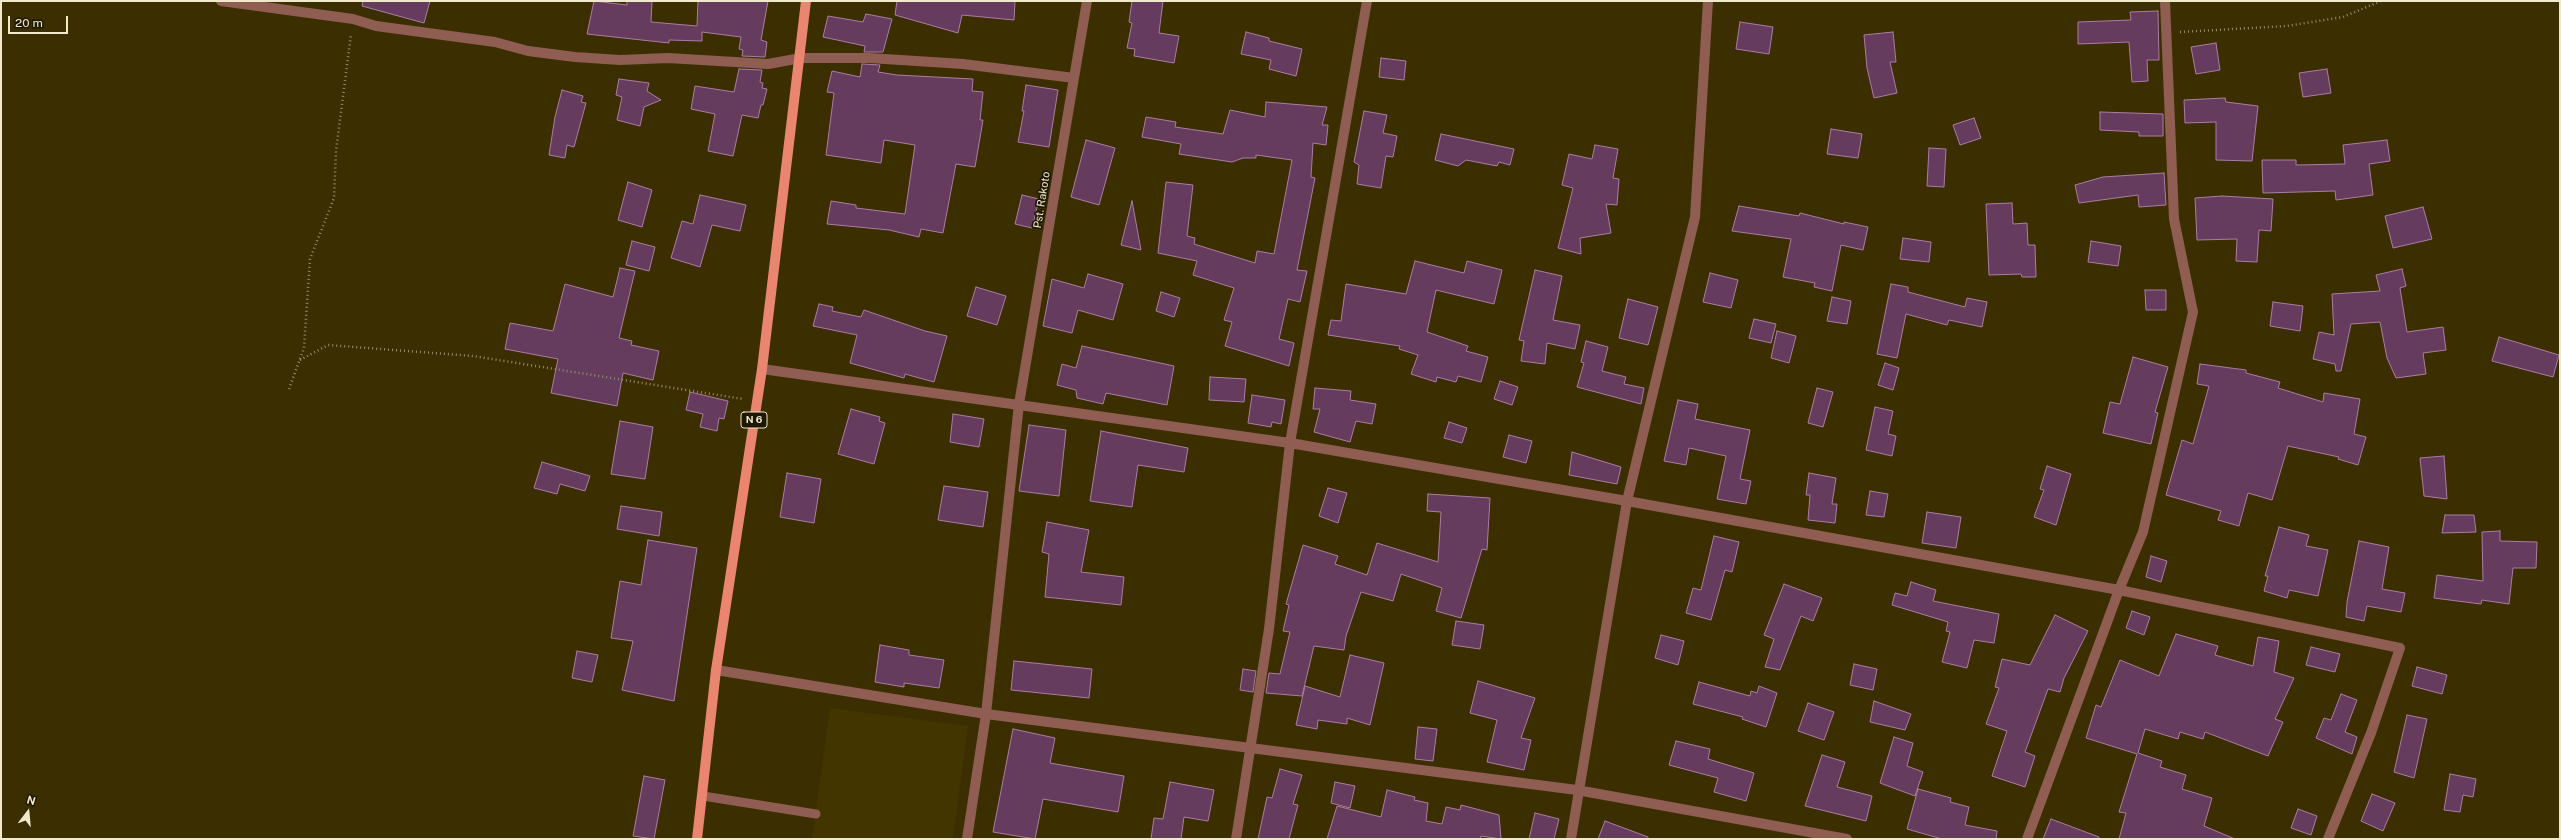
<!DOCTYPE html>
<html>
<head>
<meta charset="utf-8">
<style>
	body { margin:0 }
	#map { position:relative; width:2561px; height:840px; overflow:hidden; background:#3b2f02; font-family:"Public Sans",sans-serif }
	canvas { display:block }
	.frame { position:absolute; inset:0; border:2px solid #f1e9cc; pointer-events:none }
	.north { position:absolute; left:8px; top:792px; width:40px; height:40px; -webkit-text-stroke:3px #1e1802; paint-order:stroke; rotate:16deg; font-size:11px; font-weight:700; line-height:16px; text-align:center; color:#f1e9cc }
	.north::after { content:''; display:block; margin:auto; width:14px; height:18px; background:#f1e9cc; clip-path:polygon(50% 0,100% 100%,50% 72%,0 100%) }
	.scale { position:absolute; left:8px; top:16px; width:60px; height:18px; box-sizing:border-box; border:2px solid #f1e9cc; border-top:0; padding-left:5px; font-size:12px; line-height:14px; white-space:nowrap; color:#f1e9cc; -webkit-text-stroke:3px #1e1802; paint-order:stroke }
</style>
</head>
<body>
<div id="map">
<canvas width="2561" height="840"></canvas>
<div class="frame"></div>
<div class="north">N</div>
<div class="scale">20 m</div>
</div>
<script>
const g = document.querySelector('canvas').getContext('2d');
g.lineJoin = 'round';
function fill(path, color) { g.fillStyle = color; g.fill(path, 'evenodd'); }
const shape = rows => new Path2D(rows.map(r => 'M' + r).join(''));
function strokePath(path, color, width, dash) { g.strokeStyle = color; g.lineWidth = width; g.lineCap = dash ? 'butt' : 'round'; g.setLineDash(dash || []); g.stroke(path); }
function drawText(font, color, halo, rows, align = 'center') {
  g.font = font + ' "Public Sans",sans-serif'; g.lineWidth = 3.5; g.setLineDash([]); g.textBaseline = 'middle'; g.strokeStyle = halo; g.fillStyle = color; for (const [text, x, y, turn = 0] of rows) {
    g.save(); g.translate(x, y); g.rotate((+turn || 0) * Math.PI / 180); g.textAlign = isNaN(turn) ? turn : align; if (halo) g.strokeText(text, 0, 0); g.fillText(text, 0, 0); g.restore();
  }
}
const built = shape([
	[830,708,968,726,953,839,812,839]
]);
const building = shape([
	[363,1,430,1,424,23,362,6,363,1],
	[594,1,627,5,627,1,652,1,651,22,697,26,698,1,768,1,761,40,767,42,765,57,742,56,743,50,739,49,741,37,702,32,702,41,669,40,669,43,587,34,594,1],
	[897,1,1015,1,1014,20,962,15,958,33,895,15,897,1],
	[1132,1,1163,1,1159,33,1179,36,1174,63,1134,56,1135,49,1127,48,1132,23,1129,22,1132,1],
	[2158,11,2159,60,2147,60,2148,81,2132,82,2129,42,2078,44,2078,22,2131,20,2130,12,2158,11],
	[866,14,892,19,883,52,864,52,865,46,823,37,828,16,863,22,866,14],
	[1740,22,1773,27,1769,54,1736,49,1740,22],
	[1246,32,1269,38,1269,41,1302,49,1296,76,1269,69,1271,60,1241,54,1246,32],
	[1893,32,1896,62,1890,62,1897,93,1874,98,1867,68,1864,35,1893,32],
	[2216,43,2220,70,2196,74,2191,47,2216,43],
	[1381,58,1406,61,1404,80,1379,77,1381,58],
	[862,64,880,65,878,72,897,75,973,79,972,91,983,92,980,120,983,120,975,167,956,164,943,233,921,229,919,237,889,230,827,224,831,201,856,205,856,208,905,214,915,145,884,140,881,163,826,155,834,93,827,92,832,71,860,77,862,64],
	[739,69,762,70,760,82,763,83,762,88,767,89,763,105,761,105,758,118,742,115,733,156,708,151,715,114,691,109,695,86,734,92,739,69],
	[2327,69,2331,93,2303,97,2299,73,2327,69],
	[619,79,649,83,647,91,661,100,644,107,640,126,617,120,622,97,616,95,619,79],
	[1026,85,1058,90,1049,147,1018,142,1024,111,1022,111,1026,85],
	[562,90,583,96,581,102,586,103,574,147,567,145,565,158,549,155,555,117,562,90],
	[2225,98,2226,102,2258,106,2252,161,2216,160,2216,122,2185,123,2184,100,2225,98],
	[1266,102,1327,107,1322,125,1328,125,1326,145,1313,143,1311,177,1315,178,1297,270,1307,271,1300,302,1288,299,1279,339,1294,343,1289,366,1225,346,1232,322,1224,320,1234,288,1193,275,1197,261,1158,253,1166,182,1193,185,1187,236,1195,238,1194,244,1255,263,1257,251,1274,254,1292,160,1256,155,1256,158,1243,158,1232,162,1179,154,1181,144,1142,137,1146,117,1176,122,1175,127,1223,134,1230,110,1265,117,1266,102],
	[1364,111,1387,115,1383,133,1397,136,1393,157,1386,156,1381,188,1357,184,1359,165,1354,162,1364,111],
	[2100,112,2163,114,2163,136,2139,136,2139,132,2100,130,2100,112],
	[1974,118,1981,138,1960,145,1953,125,1974,118],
	[1831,129,1862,134,1858,158,1827,154,1831,129],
	[1441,134,1514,149,1510,165,1499,162,1497,166,1466,160,1458,166,1435,160,1441,134],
	[1086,140,1115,148,1099,205,1071,197,1086,140],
	[2387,140,2390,161,2369,164,2373,195,2336,200,2335,191,2263,193,2262,160,2296,160,2296,165,2345,164,2343,145,2387,140],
	[1595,145,1618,149,1613,178,1619,179,1617,205,1606,204,1611,233,1580,238,1581,254,1558,248,1573,188,1562,185,1569,154,1592,159,1595,145],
	[1929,148,1946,149,1944,187,1927,186,1929,148],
	[2164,173,2166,205,2139,207,2138,195,2079,203,2075,185,2103,177,2164,173],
	[628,182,652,190,642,227,618,220,628,182],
	[700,195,746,205,740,231,712,225,700,267,671,258,682,221,693,224,700,195],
	[1022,195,1039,199,1032,228,1015,224,1022,195],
	[2222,196,2273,199,2271,231,2259,230,2257,262,2236,261,2237,239,2197,240,2195,198,2222,196],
	[1132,201,1141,250,1121,245,1132,201],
	[2012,203,2013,224,2027,223,2028,245,2035,245,2036,277,2022,277,2021,274,1989,275,1986,204,2012,203],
	[1739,206,1799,216,1800,213,1844,224,1844,222,1868,227,1863,250,1841,245,1832,291,1814,287,1815,283,1783,277,1791,239,1732,231,1739,206],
	[2423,207,2432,239,2393,248,2385,216,2423,207],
	[1903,238,1931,242,1929,262,1900,259,1903,238],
	[632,241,655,247,649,271,626,265,632,241],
	[2091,241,2121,246,2118,266,2088,262,2091,241],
	[1415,261,1464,273,1467,261,1502,270,1494,304,1436,290,1427,332,1468,346,1466,351,1488,357,1481,382,1458,376,1456,382,1437,377,1436,382,1411,374,1418,355,1399,349,1400,346,1328,335,1331,320,1341,321,1346,284,1406,294,1415,261],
	[620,268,635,271,619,338,632,341,631,345,659,351,653,380,623,373,617,406,551,393,558,359,505,349,510,323,553,331,565,284,613,297,620,268],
	[2402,269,2406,286,2400,288,2407,332,2443,327,2446,350,2423,353,2426,374,2396,378,2387,358,2380,322,2351,324,2341,371,2336,371,2335,364,2313,359,2319,332,2334,335,2332,294,2380,291,2376,275,2402,269],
	[1535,270,1562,276,1553,320,1580,325,1575,349,1547,343,1545,364,1521,361,1524,341,1519,340,1535,270],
	[1710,273,1738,280,1731,308,1703,302,1710,273],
	[1088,274,1123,284,1113,320,1078,310,1072,333,1043,326,1052,279,1084,288,1088,274],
	[1891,284,1908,287,1908,292,1965,307,1967,298,1987,302,1982,327,1949,320,1947,325,1906,314,1897,358,1877,354,1891,284],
	[976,287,1006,296,997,325,967,316,976,287],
	[2145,290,2166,290,2166,310,2146,310,2145,290],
	[1161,292,1180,298,1174,317,1156,311,1161,292],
	[1832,297,1851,301,1847,324,1827,321,1832,297],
	[1628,299,1658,307,1648,345,1619,338,1628,299],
	[2273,302,2303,306,2300,331,2270,326,2273,302],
	[819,304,833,307,832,311,861,317,864,310,925,331,947,336,934,382,905,374,904,378,850,363,857,335,813,326,819,304],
	[1754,319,1776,324,1771,343,1749,338,1754,319],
	[1777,331,1796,336,1789,363,1771,358,1777,331],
	[2499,337,2559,355,2553,377,2492,361,2499,337],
	[1586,341,1608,347,1602,371,1626,377,1624,384,1644,388,1641,404,1577,387,1584,363,1581,362,1586,341],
	[1082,346,1174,366,1167,405,1106,393,1103,404,1077,398,1076,390,1057,385,1062,364,1076,368,1082,346],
	[2133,357,2168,367,2155,412,2158,413,2151,444,2103,433,2110,402,2120,404,2133,357],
	[1885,363,1899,368,1893,390,1878,385,1885,363],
	[2200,364,2246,370,2246,373,2280,382,2278,388,2323,402,2324,393,2360,399,2354,434,2366,437,2358,465,2338,459,2339,457,2288,446,2272,500,2248,493,2239,526,2218,520,2221,511,2166,495,2182,440,2193,444,2209,386,2197,384,2200,364],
	[1210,377,1246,379,1244,402,1209,400,1210,377],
	[1500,381,1518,387,1512,405,1494,399,1500,381],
	[1315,388,1351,391,1350,400,1376,404,1372,424,1356,421,1350,442,1314,432,1320,409,1313,409,1315,388],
	[1817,388,1833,392,1823,427,1808,423,1817,388],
	[690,392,728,401,724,419,719,418,717,431,700,427,703,414,686,410,690,392],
	[1252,395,1285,400,1281,424,1272,422,1271,427,1248,423,1252,395],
	[1678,400,1698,404,1695,419,1750,430,1740,479,1751,481,1746,504,1717,499,1726,456,1689,448,1686,465,1664,461,1678,400],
	[1875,407,1893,411,1888,434,1896,436,1892,456,1866,450,1875,407],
	[851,409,880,417,879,421,885,423,874,464,838,454,851,409],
	[953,414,984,419,979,447,950,442,953,414],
	[620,421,653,427,645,479,611,474,620,421],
	[1449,422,1467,428,1462,443,1444,438,1449,422],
	[1029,425,1066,430,1059,496,1019,491,1029,425],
	[1101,431,1188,448,1184,472,1138,465,1132,507,1090,501,1101,431],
	[1509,435,1532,441,1526,463,1503,457,1509,435],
	[1572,452,1621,467,1617,484,1569,475,1572,452],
	[2444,456,2447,499,2424,496,2420,458,2444,456],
	[542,462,590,476,585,491,560,484,557,494,534,488,542,462],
	[2047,466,2071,474,2056,525,2034,517,2044,490,2040,489,2047,466],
	[787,473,821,479,814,523,780,517,787,473],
	[1809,473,1836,478,1832,504,1837,504,1835,523,1808,520,1810,495,1806,495,1809,473],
	[944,486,988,492,983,527,938,520,944,486],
	[1328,488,1347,493,1338,523,1319,516,1328,488],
	[1870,491,1888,494,1884,517,1866,515,1870,491],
	[1428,494,1490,498,1487,550,1482,549,1461,618,1436,611,1442,588,1401,574,1393,601,1361,592,1346,636,1344,650,1314,646,1302,696,1266,693,1269,673,1280,674,1290,632,1283,631,1289,605,1286,604,1303,545,1338,556,1335,564,1367,575,1377,543,1438,562,1441,512,1427,511,1428,494],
	[621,506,662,512,659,536,617,529,621,506],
	[1927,512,1961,517,1956,548,1922,543,1927,512],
	[2445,515,2474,515,2476,532,2442,533,2445,515],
	[1047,522,1089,530,1081,572,1124,577,1121,605,1045,597,1049,554,1042,552,1047,522],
	[2279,527,2309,535,2306,546,2328,550,2318,596,2289,590,2287,598,2264,591,2268,576,2265,576,2279,527],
	[2500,531,2500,541,2537,542,2536,568,2513,568,2509,604,2482,600,2481,604,2434,598,2437,575,2483,581,2482,532,2500,531],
	[1714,536,1739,542,1732,572,1725,570,1711,620,1686,613,1693,588,1701,590,1714,536],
	[648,540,697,548,674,701,622,690,633,641,611,638,620,581,641,585,648,540],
	[2359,541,2389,547,2382,589,2405,593,2401,612,2367,606,2364,621,2346,617,2347,602,2359,541],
	[2151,556,2167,561,2161,582,2146,577,2151,556],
	[1911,582,1936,590,1933,601,1999,614,1994,643,1974,640,1967,668,1942,662,1950,632,1946,631,1948,622,1892,605,1895,593,1907,596,1911,582],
	[1784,584,1822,598,1813,621,1801,616,1780,670,1765,667,1774,639,1764,635,1784,584],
	[2132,611,2150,617,2144,635,2126,628,2132,611],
	[2055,615,2088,631,2064,678,2060,692,2048,689,2025,752,2035,756,2025,787,1992,776,2007,731,1986,724,1999,688,1995,687,2002,659,2030,665,2055,615],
	[1456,621,1484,625,1480,649,1452,645,1456,621],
	[2176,634,2218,646,2215,655,2253,666,2258,637,2279,641,2274,672,2294,678,2275,719,2283,722,2268,756,2205,732,2203,739,2180,732,2178,739,2145,729,2138,753,2162,761,2160,767,2186,775,2182,789,2212,798,2204,826,2235,839,2119,839,2126,813,2119,812,2137,754,2086,738,2096,705,2101,707,2120,660,2159,676,2176,634],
	[1661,635,1684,641,1678,665,1655,658,1661,635],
	[880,645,909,650,909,655,944,660,939,688,904,683,904,687,875,682,880,645],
	[2311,647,2340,654,2335,672,2306,665,2311,647],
	[577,651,598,655,592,682,572,678,577,651],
	[1350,655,1384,663,1370,725,1347,718,1347,724,1318,720,1317,729,1296,725,1305,686,1340,697,1350,655],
	[1014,661,1092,669,1089,698,1011,690,1014,661],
	[1854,664,1877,669,1873,690,1850,685,1854,664],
	[2417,667,2447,675,2442,694,2412,686,2417,667],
	[1243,669,1256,671,1253,692,1240,690,1243,669],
	[1478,681,1535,698,1521,738,1531,740,1524,770,1487,762,1497,720,1470,713,1478,681],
	[1699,682,1750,696,1751,691,1757,693,1759,686,1777,693,1766,727,1742,719,1743,717,1693,704,1699,682],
	[2341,694,2357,700,2345,732,2357,737,2352,754,2316,738,2324,718,2331,720,2341,694],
	[1874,701,1911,714,1905,730,1870,722,1874,701],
	[1808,703,1834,712,1824,740,1798,731,1808,703],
	[2407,715,2427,719,2414,778,2394,772,2407,715],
	[1418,727,1437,729,1433,761,1415,759,1418,727],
	[1013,729,1055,738,1050,763,1124,776,1118,812,1043,799,1035,839,993,832,1013,729],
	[1894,737,1913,743,1907,766,1923,772,1915,796,1880,783,1894,737],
	[1676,741,1710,749,1708,759,1754,773,1746,801,1714,792,1718,778,1669,765,1676,741],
	[1822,755,1845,762,1837,787,1872,796,1866,821,1805,806,1822,755],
	[1280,769,1302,775,1293,804,1298,805,1289,839,1258,839,1267,797,1272,798,1280,769],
	[2450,774,2476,779,2473,797,2463,795,2460,812,2444,810,2450,774],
	[644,776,665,780,654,839,633,836,644,776],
	[1170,782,1214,790,1208,821,1184,817,1181,839,1151,839,1154,818,1163,819,1170,782],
	[1335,782,1355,786,1350,808,1331,803,1335,782],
	[1918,789,1951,798,1950,802,1969,807,1965,825,1997,831,1996,839,1942,839,1907,829,1918,789],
	[1387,790,1415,797,1414,800,1428,803,1426,821,1442,824,1446,807,1460,810,1461,805,1499,815,1501,839,1481,836,1480,839,1327,839,1337,806,1381,817,1387,790],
	[2372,794,2395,803,2383,831,2361,821,2372,794],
	[2298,809,2317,816,2311,835,2291,828,2298,809],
	[1535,813,1559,819,1554,839,1529,839,1535,813],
	[2051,819,2099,837,2099,839,2043,839,2051,819],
	[1605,821,1648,837,1648,839,1598,839,1605,821]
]);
const path = shape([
	[2180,32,2287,26,2343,17,2381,1],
	[300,360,328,345,473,356,743,399],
	[289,389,304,348,310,259,334,198,336,151,351,34]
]);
const service = shape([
	[703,796,816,814]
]);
const minor = shape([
	[221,1,353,19,376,26,495,42,528,51,575,57,620,60,668,58,768,64,801,58,869,58,963,64,1074,78],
	[762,369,1290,443,1627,501,2119,590,2400,648,2371,733,2328,839],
	[716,670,986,714,1577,790,1847,839],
	[967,839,986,714,1019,404,1087,1],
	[1236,839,1269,629,1290,443,1367,1],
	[1571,839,1627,501,1695,217,1708,1],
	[2027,839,2119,590,2143,532,2193,312,2174,219,2165,1]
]);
const primary = shape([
	[697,839,716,670,762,369,806,1]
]);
const shields = [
	[754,420,26]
];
const shieldNames = [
	["N 6",754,420]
];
const streetNames = [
	["Pst. Rakoto",1042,200,-81]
];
fill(built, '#433500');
fill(building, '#653b5e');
strokePath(building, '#ab7da2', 1);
strokePath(path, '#968c68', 2.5, [1, 3]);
strokePath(service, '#8f5d51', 9);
strokePath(minor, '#8f5d51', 10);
strokePath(primary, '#ea856f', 10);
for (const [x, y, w] of shields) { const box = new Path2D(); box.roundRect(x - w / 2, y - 8, w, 16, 3); g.fillStyle = '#1e1802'; g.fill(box); strokePath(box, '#f1e9cc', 1); }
drawText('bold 10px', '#f1e9cc', null, shieldNames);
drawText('11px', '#f1e9cc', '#1e1802', streetNames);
</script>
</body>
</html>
